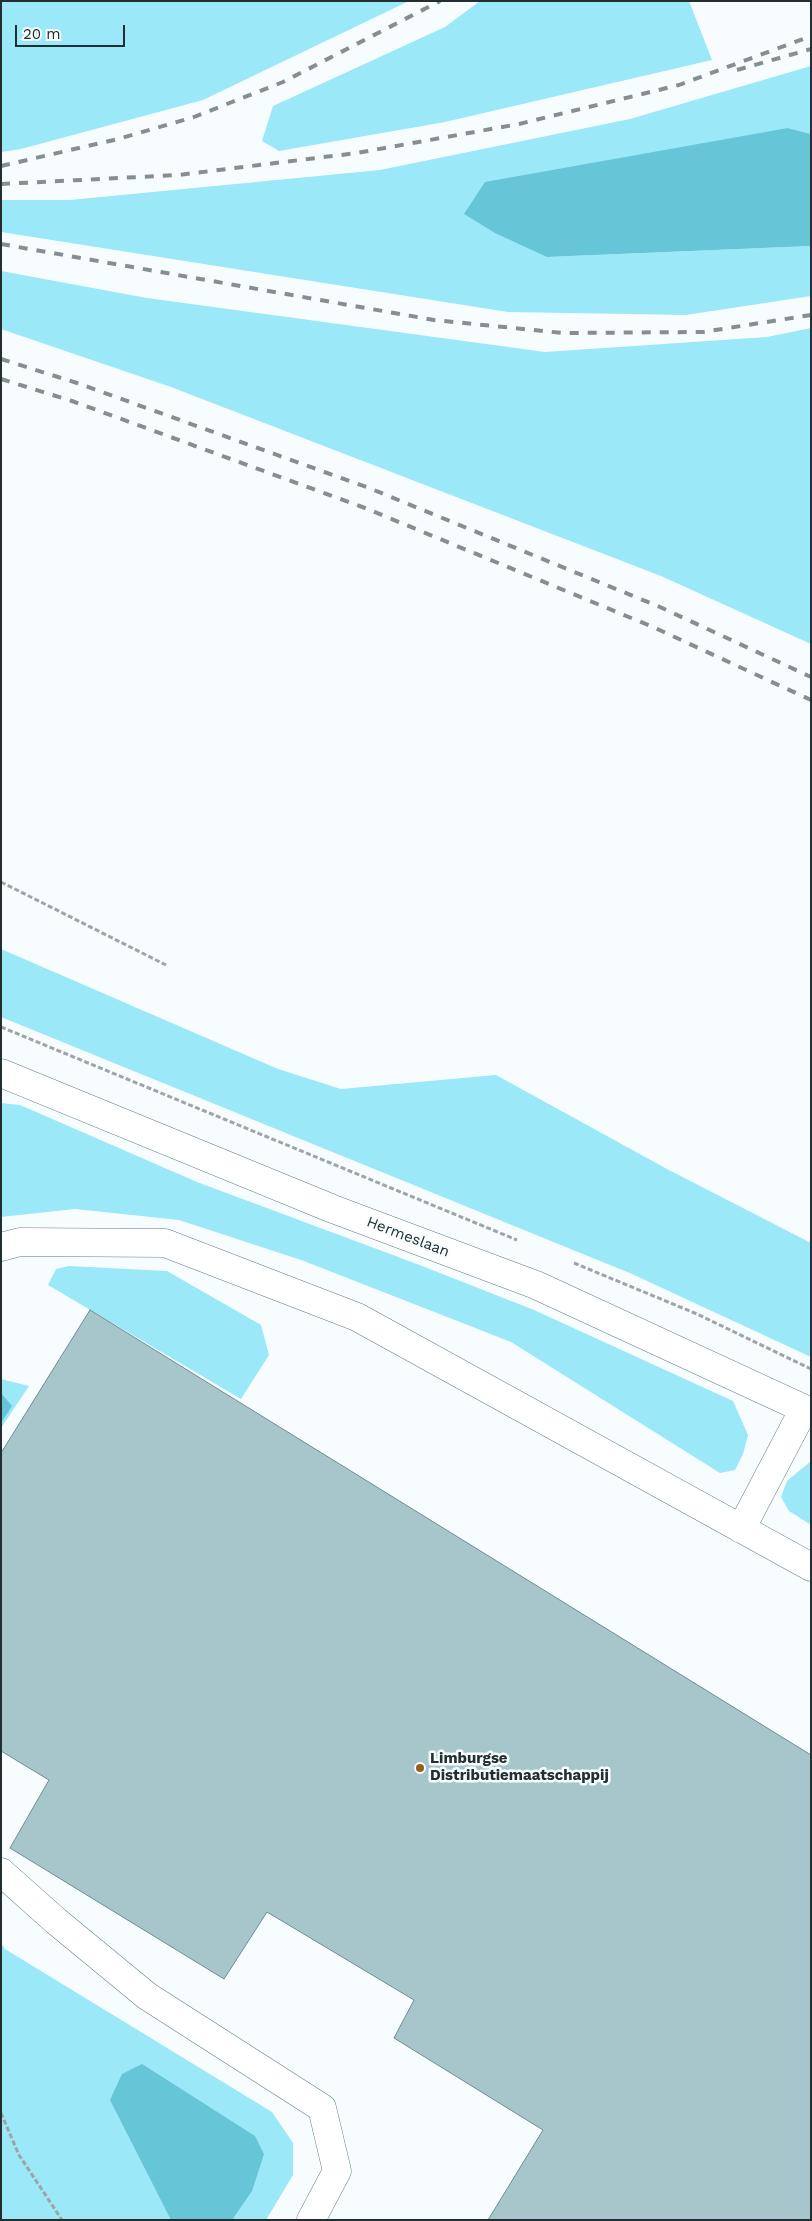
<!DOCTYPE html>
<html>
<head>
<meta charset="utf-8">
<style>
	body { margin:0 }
	#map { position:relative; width:812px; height:2221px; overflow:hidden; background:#f7fdfe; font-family:"Work Sans",sans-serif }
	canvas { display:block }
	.frame { position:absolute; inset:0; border:2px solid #222e31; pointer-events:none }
	.scale { position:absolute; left:15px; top:25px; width:110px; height:22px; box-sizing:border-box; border:2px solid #222e31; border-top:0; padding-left:6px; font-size:15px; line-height:18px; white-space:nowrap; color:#222e31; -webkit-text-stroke:4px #f7fdfe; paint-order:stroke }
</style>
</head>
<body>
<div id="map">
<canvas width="812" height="2221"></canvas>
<div class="frame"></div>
<div class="scale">20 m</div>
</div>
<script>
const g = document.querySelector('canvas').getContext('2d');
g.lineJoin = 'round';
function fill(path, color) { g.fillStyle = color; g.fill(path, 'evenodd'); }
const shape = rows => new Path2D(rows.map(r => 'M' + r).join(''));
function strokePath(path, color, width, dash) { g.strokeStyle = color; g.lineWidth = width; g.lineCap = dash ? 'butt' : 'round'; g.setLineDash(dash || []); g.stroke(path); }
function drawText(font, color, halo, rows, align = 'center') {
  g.font = font + ' "Work Sans",sans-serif'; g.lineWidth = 5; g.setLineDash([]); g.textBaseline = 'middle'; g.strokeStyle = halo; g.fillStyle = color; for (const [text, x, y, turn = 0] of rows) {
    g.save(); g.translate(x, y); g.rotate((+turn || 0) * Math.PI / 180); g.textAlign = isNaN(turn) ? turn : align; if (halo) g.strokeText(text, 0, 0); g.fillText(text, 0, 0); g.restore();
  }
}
const green = shape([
	[1,1,409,1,203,100,21,149,1,152],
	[480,1,689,1,712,60,445,122,279,151,262,141,273,106,445,27],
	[811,66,811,134,788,128,547,257,811,246,811,296,686,315,508,312,1,232,1,200,70,200,380,170,630,119],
	[1,271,147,298,545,352,767,337,811,328,811,644,661,576,171,387,1,329],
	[1,949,278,1069,341,1089,496,1075,667,1169,811,1243,811,1357,632,1274,1,1017],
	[1,1103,20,1105,197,1182,417,1264,534,1310,733,1401,748,1435,743,1454,735,1470,720,1473,511,1342,304,1261,179,1220,75,1209,1,1217],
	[69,1266,167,1271,261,1325,269,1355,241,1399,48,1285,56,1269],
	[1,1379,29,1386,1,1428],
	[811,1461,811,1525,789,1511,781,1497,787,1481],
	[1,1943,5,1949,272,2112,293,2143,293,2175,266,2220,1,2220]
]);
const water = shape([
	[788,128,811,134,811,246,547,257,495,233,464,214,485,182],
	[1,1393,12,1406,1,1423],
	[142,2064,255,2136,264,2154,252,2191,232,2220,171,2220,110,2100,122,2074]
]);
const building = shape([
	[90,1310,811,1755,811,2220,488,2220,543,2130,394,2038,414,2000,267,1912,224,1979,10,1848,49,1780,1,1751,1,1453,90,1310]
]);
const path = shape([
	[1,882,166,965],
	[1,1027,517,1240],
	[574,1263,697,1314,811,1369],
	[1,2113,19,2155,62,2220]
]);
const minor = shape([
	[1,1073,333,1209,536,1285,811,1412],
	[1,1247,20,1242,165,1243,357,1317,811,1567],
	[741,1529,804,1409],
	[1,1872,56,1921,147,1996,322,2108,337,2171,311,2220]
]);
const rail = shape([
	[737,70,811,49],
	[1,166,118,139,194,117,283,82,440,1],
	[1,184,178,175,357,153,519,124,679,85,811,36],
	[1,244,434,320,563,333,703,332,811,315],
	[1,359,77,383,369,488,660,607,811,677],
	[1,379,72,401,365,508,653,627,811,700]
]);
const markers = [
	[420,1768,5,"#985c1e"]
];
const streetNames = [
	["Hermeslaan",408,1237,21]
];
const poiNames = [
	["Limburgse",430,1759],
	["Distributiemaatschappij",430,1776]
];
fill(green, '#9ae8f8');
fill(water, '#67c5d8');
fill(building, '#a7c6cc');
strokePath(building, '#6e8c92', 1);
strokePath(minor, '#637f85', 29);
strokePath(path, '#9da5a7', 3, [5, 2.5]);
strokePath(minor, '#fff', 28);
strokePath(rail, '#858f91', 4, [9, 9]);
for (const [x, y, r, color] of markers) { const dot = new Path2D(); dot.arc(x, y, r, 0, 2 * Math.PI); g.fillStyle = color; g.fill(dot); strokePath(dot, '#f7fdfe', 2); }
drawText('15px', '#222e31', '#f7fdfe', streetNames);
drawText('bold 15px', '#222e31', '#f7fdfe', poiNames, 'left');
</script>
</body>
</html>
